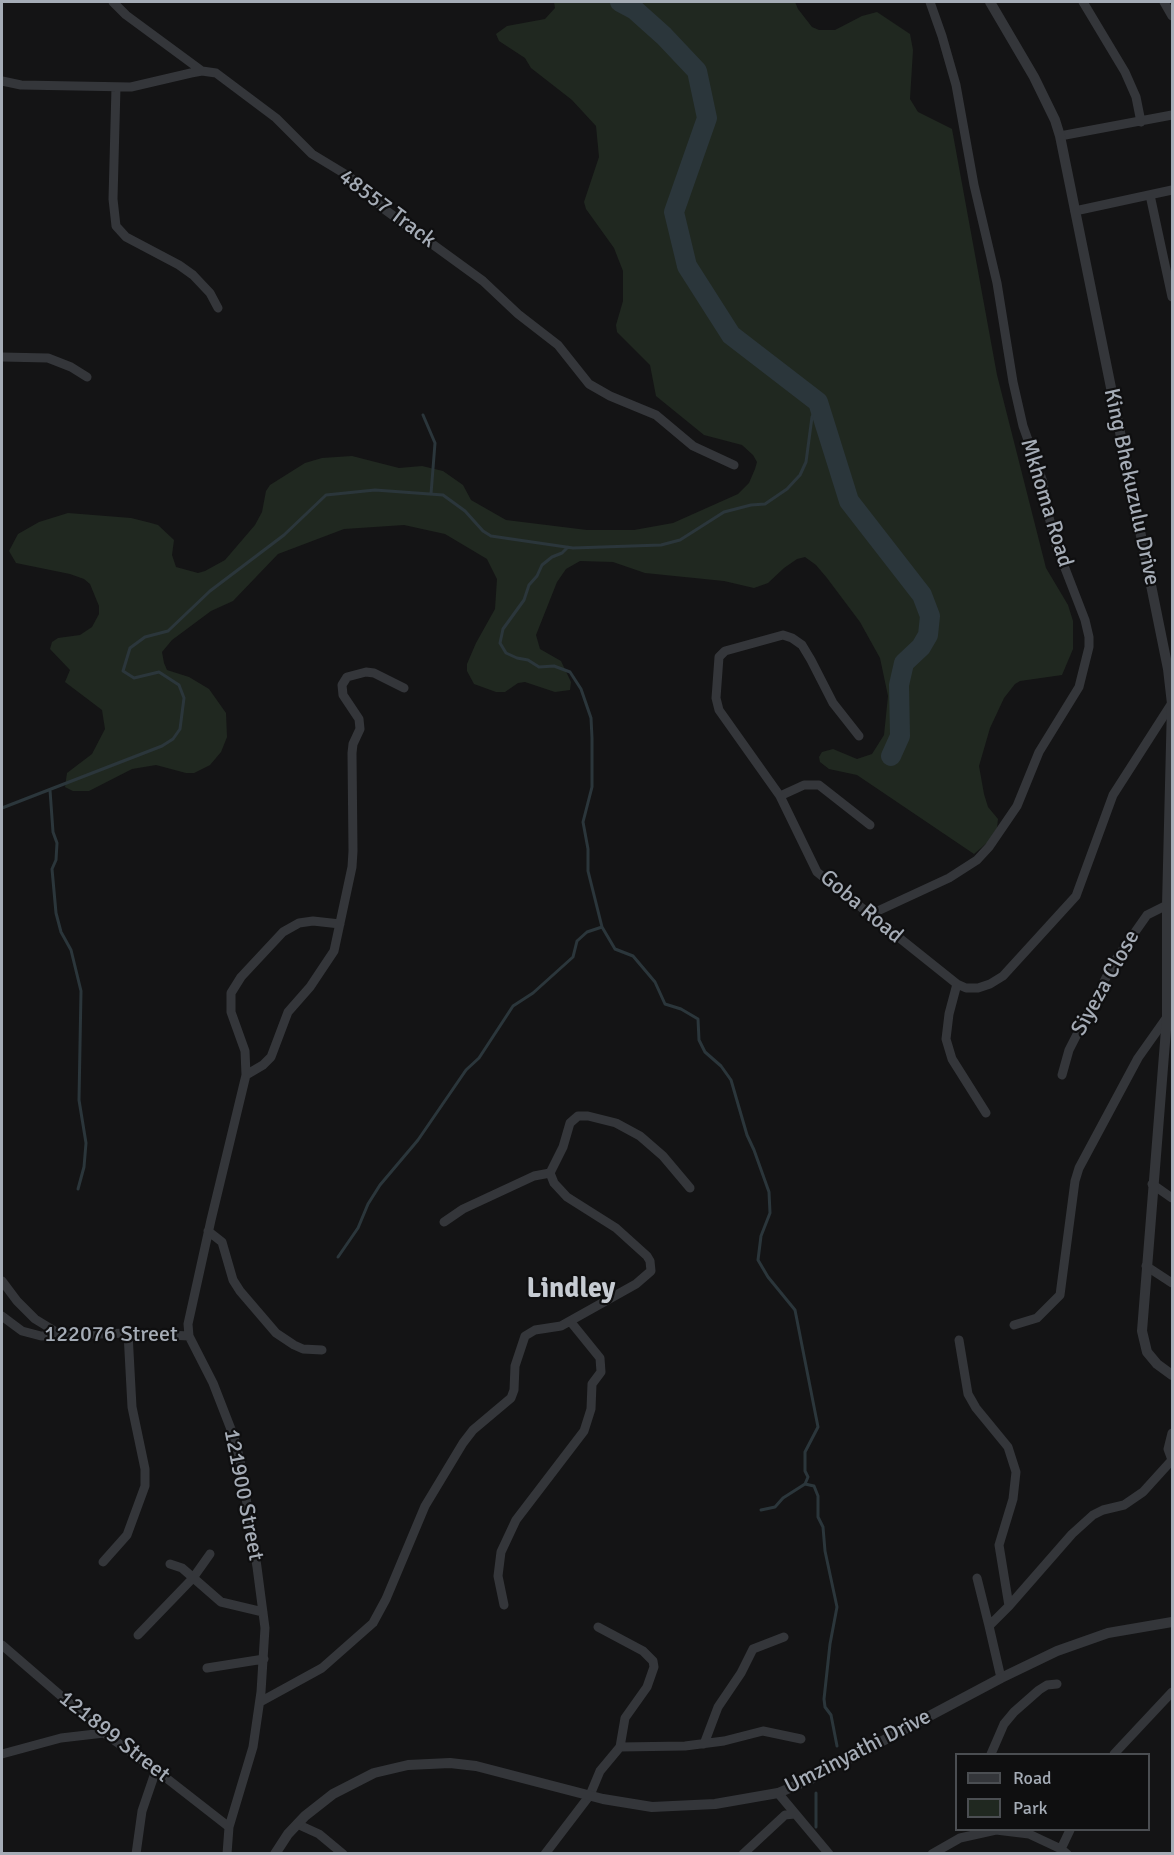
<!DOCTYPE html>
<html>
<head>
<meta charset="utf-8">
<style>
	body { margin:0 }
	#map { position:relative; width:1174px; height:1855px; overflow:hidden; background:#141415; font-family:Signika,sans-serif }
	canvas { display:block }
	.frame { position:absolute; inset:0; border:3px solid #a5acb6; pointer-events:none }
	.legend { position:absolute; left:955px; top:1753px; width:195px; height:78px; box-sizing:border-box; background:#0f0f10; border:2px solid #4b4e52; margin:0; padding:8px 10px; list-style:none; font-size:18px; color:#a5acb6 }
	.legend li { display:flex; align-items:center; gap:12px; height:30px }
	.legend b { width:30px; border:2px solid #4b4e52 }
</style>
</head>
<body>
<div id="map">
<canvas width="1174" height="1855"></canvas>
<div class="frame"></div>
<ul class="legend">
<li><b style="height:8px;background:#34363a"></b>Road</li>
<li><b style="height:16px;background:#202820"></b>Park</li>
</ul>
</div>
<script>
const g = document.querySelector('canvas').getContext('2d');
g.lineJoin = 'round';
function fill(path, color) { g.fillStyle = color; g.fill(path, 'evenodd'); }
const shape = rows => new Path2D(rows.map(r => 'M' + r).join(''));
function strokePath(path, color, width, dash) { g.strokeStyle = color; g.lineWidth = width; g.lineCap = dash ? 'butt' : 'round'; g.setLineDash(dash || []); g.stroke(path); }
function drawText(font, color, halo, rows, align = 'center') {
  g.font = font + ' Signika,sans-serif'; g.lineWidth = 4.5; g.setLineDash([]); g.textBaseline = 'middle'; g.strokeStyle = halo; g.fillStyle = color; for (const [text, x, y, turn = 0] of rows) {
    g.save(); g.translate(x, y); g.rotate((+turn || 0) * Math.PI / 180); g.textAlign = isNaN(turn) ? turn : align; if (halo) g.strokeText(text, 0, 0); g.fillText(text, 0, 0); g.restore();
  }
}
const green = shape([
	[554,2,795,2,798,9,812,27,819,30,835,30,862,16,877,12,910,34,913,50,910,99,918,112,952,129,997,375,1046,568,1068,605,1073,621,1073,649,1062,675,1020,681,1015,684,1004,698,990,728,979,766,984,794,988,807,998,819,997,828,988,842,974,854,857,775,829,769,820,762,819,757,822,752,833,749,857,759,872,754,884,735,888,696,880,658,860,622,827,578,816,565,805,557,797,559,784,568,768,583,754,588,724,581,645,573,613,562,580,561,566,569,557,582,536,635,540,649,561,661,571,682,570,690,555,692,525,682,518,683,505,692,496,692,474,684,467,671,467,664,476,643,495,609,497,579,487,559,445,534,404,525,344,529,278,554,233,601,211,611,172,640,162,652,164,663,167,670,189,677,209,689,226,713,227,737,221,752,210,765,194,773,186,773,156,765,132,769,89,791,73,791,65,787,67,773,92,754,105,729,102,710,65,682,70,670,50,649,52,642,58,638,80,635,92,627,99,614,99,606,90,584,84,579,70,574,16,563,9,551,18,534,39,522,68,513,131,518,151,523,158,525,174,540,172,555,176,567,198,573,205,571,225,560,255,525,262,512,266,491,270,485,305,463,322,458,352,456,399,468,422,466,443,471,463,485,471,500,506,520,587,530,634,530,673,523,738,494,749,483,755,469,757,462,753,455,742,445,704,435,656,396,650,365,617,332,616,325,623,301,623,271,614,248,586,209,584,202,599,157,596,126,572,100,531,68,525,58,499,41,496,34,507,26,545,19,555,8]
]);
const stream = shape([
	[423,415,435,443,431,494],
	[568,547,562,553,552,557,542,565,537,576,529,585,524,600,503,629,500,643,506,653,517,658,528,660,539,667,554,666,570,672,581,689,591,718,592,738,592,787,583,822,588,849,588,871,602,927,615,949,633,956,655,982,665,1004,681,1009,698,1019,699,1040,705,1052,721,1066,731,1080,747,1135,754,1150,769,1192,770,1213,761,1236,758,1260,768,1277,795,1310,818,1427,805,1452,805,1471,808,1477,805,1484,783,1498,775,1507,761,1510],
	[50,790,53,832,57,843,56,860,52,869,56,913,61,932,71,950,81,991,79,1100,86,1143,84,1167,78,1189],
	[2,808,162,746,173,739,180,729,184,698,179,685,159,672,134,678,123,671,130,648,145,637,168,631,210,591,284,535,326,495,375,490,443,495,465,511,483,531,491,536,573,548,661,545,680,540,724,512,751,505,765,504,787,489,800,475,806,462,812,417,818,402],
	[338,1257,358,1228,368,1204,380,1185,418,1140,466,1070,479,1058,513,1006,533,993,573,957,577,941,587,932,602,927],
	[805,1484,814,1486,818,1496,818,1517,823,1527,825,1551,837,1607,830,1644,824,1699,825,1707,831,1715,837,1746],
	[816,1827,816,1793]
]);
const river = shape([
	[620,2,635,10,664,36,697,71,707,118,674,212,687,266,731,335,818,402,849,501,922,595,930,616,928,635,921,647,904,663,899,685,900,736,891,756]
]);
const minor = shape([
	[113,2,126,15,202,71],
	[1083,2,1125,72,1136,97,1141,122],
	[1164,2,1172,16],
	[2,81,21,85,131,87,191,73,202,71,216,73,276,118,312,154,350,177,384,209,483,281,518,314,558,345,589,384,610,396,656,415,693,446,734,465],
	[116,87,113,199,116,226,126,237,179,265,193,275,210,293,218,308],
	[1060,136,1172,115],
	[1150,195,1172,297],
	[1075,211,1172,190],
	[2,357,48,358,71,367,87,377],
	[859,736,833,703,811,660,802,645,792,638,783,635,725,651,719,657,716,698,719,710,780,796,817,872,957,984,966,988,978,988,990,984,1003,976,1076,896,1113,795,1172,703],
	[780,796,804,785,819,785,870,825],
	[869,915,949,878,977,860,989,847,1017,806,1039,752,1079,687,1089,647,1089,637,1085,620,1056,545,1047,509,1043,482,1023,426,1013,382,997,283,974,185,956,85,942,36,930,2],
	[957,984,949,1014,946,1039,952,1059,986,1113],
	[246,1075,263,1065,271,1057,288,1012,310,987,334,951,352,867,353,851,352,753,353,744,360,729,359,719,343,695,342,685,347,677,366,672,374,673,404,688],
	[1062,1075,1069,1050,1114,962,1147,915,1167,905],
	[550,1173,563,1147,570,1123,578,1116,588,1116,616,1123,640,1136,663,1156,690,1188],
	[1152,1184,1172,1198],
	[208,1231,222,1242,233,1280,240,1291,276,1333,294,1345,303,1349,322,1350],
	[1146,1266,1172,1283],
	[2,1281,17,1301,35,1319,53,1330,57,1336],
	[2,1316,22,1331,41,1336,128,1333,189,1336],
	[1014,1325,1037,1318,1060,1295,1075,1181,1079,1168,1138,1058,1167,1017],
	[959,1340,968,1394,976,1408,1008,1447,1016,1472,1013,1499,999,1545,1009,1606],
	[103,1562,127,1535,145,1486,145,1469,132,1407,128,1333],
	[170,1564,182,1568,221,1602,263,1612],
	[977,1578,989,1626],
	[504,1605,498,1576,501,1552,516,1520,584,1431,591,1409,592,1384,601,1372,600,1358,570,1321],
	[138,1635,193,1578,210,1554],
	[2,1645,104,1733,156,1770,229,1827],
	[207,1668,264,1659],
	[1001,1678,989,1626,1009,1606,1072,1534,1093,1515,1103,1510,1124,1505,1143,1492,1172,1460,1168,1449,1172,1433],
	[260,1702,322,1668,373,1623,386,1599,425,1506,463,1443,473,1430,511,1398,514,1390,515,1366,525,1336,535,1330,561,1326,636,1284,651,1271,650,1261,647,1256,616,1228,567,1197,554,1183,550,1173,534,1176,463,1209,444,1222],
	[704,1744,718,1707,741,1673,753,1649,784,1637],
	[620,1747,685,1746,724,1741,763,1731,801,1739],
	[2,1754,61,1738,104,1733],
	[991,1754,1004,1724,1014,1712,1039,1690,1047,1685,1057,1684],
	[1114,1754,1172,1692],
	[778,1793,829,1854],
	[297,1824,319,1834,343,1854],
	[1061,1849,1070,1830],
	[136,1854,142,1811,156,1770],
	[227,1854,229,1827,253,1747,261,1692,265,1628,257,1567,240,1460,234,1437,213,1383,189,1336,188,1324,211,1220,246,1075,245,1051,231,1012,231,993,241,977,283,932,299,923,313,921,340,924],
	[545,1854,590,1795,600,1771,620,1747,625,1718,647,1687,654,1667,653,1661,643,1651,598,1627],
	[743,1854,785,1815,794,1814],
	[932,1854,960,1838,996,1830,1029,1834,1061,1849,1067,1854]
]);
const tertiary = shape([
	[990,2,1034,77,1055,120,1060,136,1168,669,1172,704,1167,905,1167,1017,1142,1331,1147,1352,1157,1364,1172,1375],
	[275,1854,288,1834,305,1816,333,1794,374,1773,408,1765,450,1763,476,1766,603,1799,652,1807,715,1804,778,1793,809,1780,1001,1678,1057,1651,1108,1633,1172,1622]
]);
const streetNames = [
	["48557 Track",387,209,37],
	["King Bhekuzulu Drive",1131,487,78],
	["Mkhoma Road",1046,503,73],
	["Goba Road",861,907,40],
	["Siyeza Close",1106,983,-61],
	["122076 Street",111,1335],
	["121900 Street",243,1495,79],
	["121899 Street",114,1737,38],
	["Umzinyathi Drive",858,1752,-27]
];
const districtNames = [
	["Lindley",571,1290]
];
fill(green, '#202820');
strokePath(stream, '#2b363b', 3);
strokePath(river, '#2b363b', 20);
strokePath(minor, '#34363a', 9);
strokePath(tertiary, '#34363a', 10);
drawText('22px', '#a5acb6', '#0f0f10', streetNames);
drawText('bold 28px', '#c6cbd2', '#0f0f10', districtNames);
</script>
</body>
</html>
